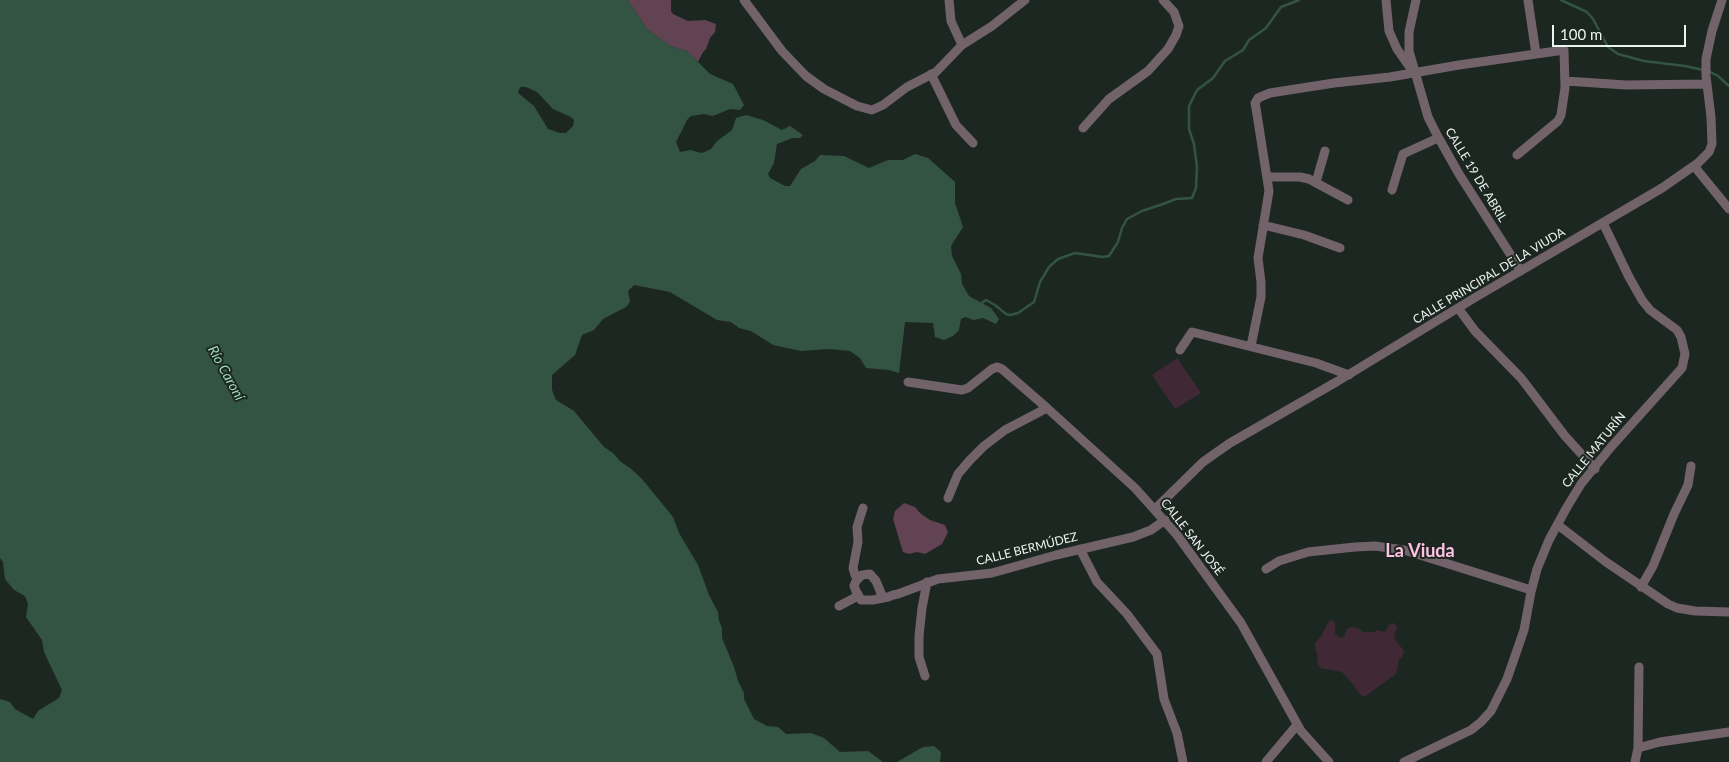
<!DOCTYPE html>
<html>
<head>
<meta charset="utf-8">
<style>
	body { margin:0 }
	#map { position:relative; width:1729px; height:762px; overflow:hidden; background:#1d2721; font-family:Lato,sans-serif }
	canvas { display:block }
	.scale { position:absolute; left:1552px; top:25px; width:134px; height:22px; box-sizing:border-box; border:2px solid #edf3ef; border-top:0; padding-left:6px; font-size:15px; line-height:18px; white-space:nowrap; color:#edf3ef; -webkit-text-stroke:4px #1d2721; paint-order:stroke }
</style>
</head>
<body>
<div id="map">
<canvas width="1729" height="762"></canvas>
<div class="scale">100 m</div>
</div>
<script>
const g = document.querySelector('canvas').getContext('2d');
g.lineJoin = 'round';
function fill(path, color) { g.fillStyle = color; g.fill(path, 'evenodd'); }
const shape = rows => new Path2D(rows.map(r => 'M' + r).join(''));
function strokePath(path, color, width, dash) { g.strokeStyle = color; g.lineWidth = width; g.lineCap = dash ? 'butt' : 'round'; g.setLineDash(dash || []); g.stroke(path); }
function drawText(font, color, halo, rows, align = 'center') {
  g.font = font + ' Lato,sans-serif'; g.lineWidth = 4; g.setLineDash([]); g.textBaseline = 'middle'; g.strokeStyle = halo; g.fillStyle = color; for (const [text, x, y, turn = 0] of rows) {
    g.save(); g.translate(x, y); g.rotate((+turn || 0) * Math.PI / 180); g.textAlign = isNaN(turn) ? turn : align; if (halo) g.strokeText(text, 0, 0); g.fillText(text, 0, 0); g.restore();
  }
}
const green = shape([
	[1177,358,1201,393,1175,409,1152,375],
	[1333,620,1335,624,1335,634,1340,638,1344,637,1347,629,1351,627,1358,628,1363,632,1374,632,1377,630,1385,632,1389,625,1393,623,1395,624,1397,627,1394,638,1404,651,1402,657,1399,660,1396,674,1364,697,1360,694,1352,683,1342,672,1320,668,1317,662,1318,656,1315,649,1315,644,1322,635,1329,621]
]);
const forest = shape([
	[628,0,671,0,671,11,673,14,688,21,705,20,716,24,715,32,710,38,706,49,703,52,698,62,687,51,670,46,647,29],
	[904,503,915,507,920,513,930,520,945,525,948,532,942,544,925,554,917,552,909,554,903,552,893,519,895,511]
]);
const water = shape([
	[0,0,628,0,647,29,670,46,687,51,710,74,733,84,744,105,740,110,730,109,713,116,704,114,691,116,687,120,676,142,680,152,690,150,702,153,711,149,717,141,732,130,736,118,746,115,763,120,782,130,790,126,803,135,800,138,792,138,777,144,774,163,768,174,770,178,785,186,790,186,801,169,815,161,820,155,844,156,869,168,888,160,903,160,915,154,928,158,955,182,955,203,963,227,951,246,952,256,961,274,962,284,969,296,991,308,999,319,996,324,983,318,974,320,965,317,961,319,959,330,953,336,944,340,935,337,933,323,905,322,899,373,889,370,866,368,860,358,850,351,829,349,801,351,773,345,751,331,739,328,731,322,717,320,670,292,634,285,628,291,630,302,626,307,603,319,594,330,582,335,575,355,552,375,552,390,556,400,574,411,604,447,613,453,621,462,630,468,642,479,673,517,679,533,698,565,709,595,718,612,719,621,722,628,722,638,734,667,738,681,744,693,744,699,754,719,767,726,778,727,786,734,811,733,824,738,840,752,868,751,883,762,0,762,0,699,10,702,15,709,33,719,38,711,59,698,62,690,44,652,42,640,26,617,28,604,25,596,14,590,5,579,3,562,0,558],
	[520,87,526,87,537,92,553,109,571,117,574,120,573,126,566,133,560,133,548,129,534,106,518,93],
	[934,746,941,752,940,762,897,762,923,747]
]);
const stream = shape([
	[1561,0,1587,12,1593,19,1608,47,1618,54,1644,61,1685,66,1708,71,1718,76,1729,86],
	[979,305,986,300,995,305,1006,314,1010,315,1018,313,1034,302,1040,282,1049,267,1058,259,1075,253,1103,257,1109,256,1118,242,1122,228,1127,219,1142,211,1163,204,1176,199,1192,198,1196,188,1197,167,1194,144,1189,129,1189,106,1197,90,1213,78,1225,61,1243,50,1249,40,1266,28,1281,7,1299,0]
]);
const minor = shape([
	[744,0,782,51,806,76,824,89,857,106,872,110,883,105,907,87,936,72,962,45,992,26,1025,0],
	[949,0,951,21,962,45],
	[1386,0,1389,31,1397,49,1411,69],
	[1416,0,1409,32,1409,51,1428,117,1437,135,1459,174,1521,271],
	[1528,0,1536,54],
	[931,74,956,125,973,143],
	[1565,81,1626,85,1707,84],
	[1083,128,1109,99,1148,71,1168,49,1176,35,1179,26,1174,12,1163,0],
	[1694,166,1729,209],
	[1267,177,1300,177,1309,179,1348,200],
	[1316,182,1325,151],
	[1392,190,1403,154,1438,138],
	[1263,225,1304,235,1340,248],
	[1458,308,1475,331,1521,378,1565,436,1595,469],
	[1251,346,1261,297,1261,282,1258,258,1269,191,1256,108,1255,103,1258,98,1270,93,1334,83,1390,77,1459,65,1564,50,1565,88,1561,115,1558,121,1517,155],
	[1180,350,1192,332,1316,363,1349,375],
	[908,382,962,390,968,388,992,369,997,367,1002,369,1047,408,1135,488,1177,535,1241,623,1301,731,1329,762],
	[948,498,958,474,970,460,984,446,1005,430,1047,408],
	[1155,509,1203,462,1230,443,1338,381,1476,297,1662,188,1698,163,1709,152,1712,144,1711,117,1706,76,1706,59,1712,31,1722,0],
	[1558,525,1606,562,1668,604,1677,608,1695,611,1729,612],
	[1080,549,1097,582,1127,614,1157,654,1164,699,1177,733,1183,762],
	[1266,569,1279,561,1308,552,1355,547,1375,546,1404,550,1531,590],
	[858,578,855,575,853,568,858,542,857,527,863,508],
	[1641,587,1653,566,1674,514,1688,485,1691,466],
	[883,598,876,581,870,574,862,575,856,581,854,586,856,591,861,600,873,600,888,597,893,595,898,594,938,579,992,573,1056,555,1133,537,1151,530,1165,520],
	[839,606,858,596],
	[925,676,919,657,919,636,922,608,927,582],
	[1638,748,1639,667],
	[1266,762,1297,725],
	[1404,762,1471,730,1481,722,1491,711,1507,679,1524,630,1531,592,1537,569,1549,540,1567,507,1581,484,1611,447,1682,368,1685,354,1681,337,1677,330,1650,310,1642,300,1629,277,1603,223],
	[1635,762,1638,748,1660,742,1729,732]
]);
const streetNames = [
	["CALLE 19 DE ABRIL",1476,175,59],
	["CALLE PRINCIPAL DE LA VIUDA",1489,276,-31],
	["CALLE MATURÍN",1594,450,-51],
	["CALLE SAN JOSÉ",1192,537,52],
	["CALLE BERMÚDEZ",1027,549,-14]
];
const waterNames = [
	["Río Caroní",226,373,61]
];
const districtNames = [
	["La Viuda",1420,551]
];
fill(green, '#402935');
fill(forest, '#624353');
fill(water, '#345443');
strokePath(stream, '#345443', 2.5);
strokePath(minor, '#72636a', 9);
drawText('12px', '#edf3ef', '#1d2721', streetNames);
drawText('italic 14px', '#9fdbb9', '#1d2721', waterNames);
drawText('bold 18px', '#ffc2e1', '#1d2721', districtNames);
</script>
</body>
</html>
